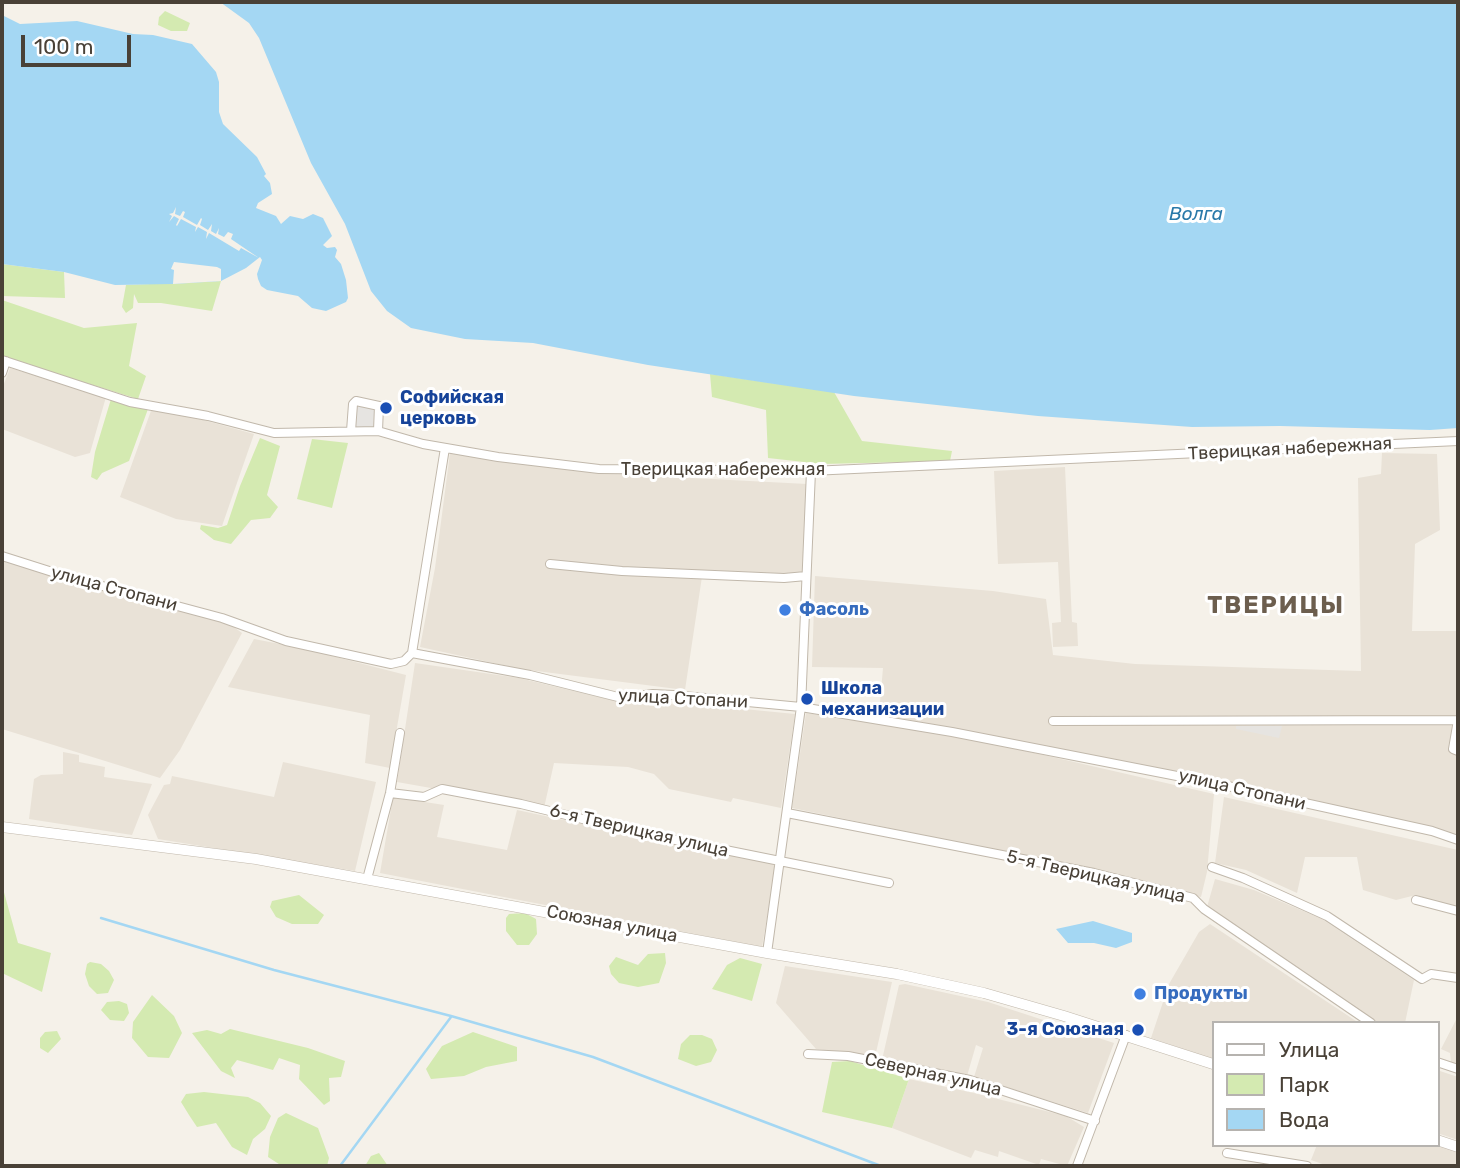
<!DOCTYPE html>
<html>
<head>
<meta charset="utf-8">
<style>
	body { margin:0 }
	#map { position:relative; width:1460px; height:1168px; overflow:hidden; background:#f5f1e9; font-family:Rubik,sans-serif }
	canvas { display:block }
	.frame { position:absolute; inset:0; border:4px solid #494137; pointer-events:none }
	.legend { position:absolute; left:1212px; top:1021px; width:228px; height:126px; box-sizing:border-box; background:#fff; border:2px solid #b6b3af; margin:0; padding:9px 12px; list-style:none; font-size:21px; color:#494137 }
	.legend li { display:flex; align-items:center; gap:14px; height:35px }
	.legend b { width:35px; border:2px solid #b6b3af }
	.scale { position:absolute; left:21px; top:35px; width:110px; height:32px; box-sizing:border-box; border:4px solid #494137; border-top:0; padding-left:9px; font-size:21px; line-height:24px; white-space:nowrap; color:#494137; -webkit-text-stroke:5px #fff; paint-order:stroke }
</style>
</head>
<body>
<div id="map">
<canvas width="1460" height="1168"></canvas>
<div class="frame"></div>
<ul class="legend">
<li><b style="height:9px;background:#fff"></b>Улица</li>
<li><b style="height:19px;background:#d4eab1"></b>Парк</li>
<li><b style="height:19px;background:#a4d7f3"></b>Вода</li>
</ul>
<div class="scale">100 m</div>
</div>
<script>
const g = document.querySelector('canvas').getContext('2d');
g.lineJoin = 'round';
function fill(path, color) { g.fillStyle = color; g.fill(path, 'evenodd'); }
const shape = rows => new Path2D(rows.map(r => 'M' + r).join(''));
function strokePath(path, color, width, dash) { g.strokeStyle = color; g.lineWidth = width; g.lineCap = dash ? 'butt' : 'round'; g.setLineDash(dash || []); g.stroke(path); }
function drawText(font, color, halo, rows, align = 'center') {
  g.font = font + ' Rubik,sans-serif'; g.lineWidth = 6; g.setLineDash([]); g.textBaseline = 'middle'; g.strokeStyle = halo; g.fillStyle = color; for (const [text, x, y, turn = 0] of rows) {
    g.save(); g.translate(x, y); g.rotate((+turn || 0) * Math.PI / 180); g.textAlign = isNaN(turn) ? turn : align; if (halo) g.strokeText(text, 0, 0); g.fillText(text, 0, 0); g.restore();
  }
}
const residential = shape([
	[10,368,106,397,90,453,75,457,2,429,2,389],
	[152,408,171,411,254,434,222,526,176,519,120,497],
	[450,453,654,476,807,484,802,574,703,570,685,690,521,669,420,647,435,568],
	[1382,453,1437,454,1440,530,1415,544,1412,631,1458,631,1458,838,1123,762,879,714,883,668,812,667,815,576,993,591,1046,599,1053,655,1135,664,1361,671,1358,478,1381,474],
	[1065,467,1072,622,1077,623,1078,646,1053,647,1052,623,1061,622,1058,562,998,564,994,471],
	[2,561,231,625,242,633,180,750,160,778,2,729,2,681,4,669,2,668],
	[254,639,301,648,406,675,390,768,365,763,370,715,228,687],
	[415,663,519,678,624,703,703,705,795,714,781,808,733,798,731,802,669,789,654,774,628,767,554,763,544,808,397,782],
	[806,713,952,734,1214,794,1207,872,1201,897,1130,878,792,808],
	[63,752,79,755,79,762,105,767,104,777,152,784,132,835,29,819,34,779,41,775,63,774],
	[283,762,376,782,355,871,158,839,148,815,164,785,170,784,172,776,274,797],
	[393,797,444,805,437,837,507,850,517,810,776,865,762,947,380,873],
	[1224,797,1458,850,1458,908,1416,895,1396,900,1363,890,1357,857,1305,857,1297,893,1246,870,1215,863],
	[1215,879,1254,890,1322,919,1414,980,1405,1023,1377,1023,1207,907],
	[1210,924,1359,1023,1213,1023,1213,1059,1151,1038,1169,984,1199,932],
	[785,966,892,982,875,1057,816,1049,776,1003],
	[905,984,988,1002,1114,1043,1088,1113,974,1077,983,1048,976,1045,967,1076,882,1060,899,985],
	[1458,1016,1458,1066,1451,1063,1450,1053,1441,1049],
	[1437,1070,1458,1077,1458,1140,1437,1133],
	[909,1079,974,1093,1066,1116,1084,1127,1067,1166,1041,1159,1039,1165,999,1151,998,1157,975,1150,971,1158,892,1128],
	[1317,1145,1437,1145,1458,1152,1458,1166,1328,1166,1311,1160]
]);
const green = shape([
	[165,11,190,23,187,31,171,31,158,25,159,17],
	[2,264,64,272,65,298,2,296],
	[221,281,212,311,161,303,138,303,134,294,133,308,126,313,122,307,126,285],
	[2,300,84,328,137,323,129,366,146,376,138,399,2,357],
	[710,374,834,392,862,441,952,451,950,461,822,464,768,458,766,410,712,397],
	[111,399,148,409,129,461,102,473,97,480,91,477,95,452],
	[260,438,280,446,267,495,278,507,270,518,251,520,231,544,214,540,200,529,201,525,218,528,227,525,240,486],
	[312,439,348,443,332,508,297,499],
	[2,885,18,943,51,953,42,992,2,973],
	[299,895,324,915,318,924,292,924,276,917,270,907,272,901],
	[525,913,536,919,537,934,529,945,517,945,506,931,506,918,509,914],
	[665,953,666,963,659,983,638,987,619,983,611,974,609,966,616,957,638,965,648,954],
	[740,958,762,964,752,1001,712,989,727,965],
	[90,962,101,964,109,971,114,980,108,993,97,994,89,986,85,974,87,964],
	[152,995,174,1016,182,1033,169,1058,148,1057,132,1038,133,1022],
	[119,1001,127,1004,129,1013,124,1021,110,1020,101,1010,107,1002],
	[230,1029,308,1048,345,1061,341,1077,329,1078,330,1101,324,1105,299,1079,300,1065,279,1058,273,1070,237,1060,231,1068,235,1078,221,1071,192,1033,207,1030,221,1034],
	[57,1031,61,1039,48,1053,40,1048,40,1038,45,1032],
	[473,1032,517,1047,517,1061,486,1067,464,1076,431,1079,426,1069,442,1046],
	[690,1035,702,1035,712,1039,717,1050,711,1062,696,1066,678,1059,681,1044],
	[850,1061,909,1079,892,1128,822,1112,832,1062],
	[204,1092,248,1097,260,1103,271,1116,265,1129,253,1139,247,1155,232,1147,216,1123,197,1127,189,1115,181,1102,186,1094],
	[286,1113,318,1128,329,1158,327,1166,282,1166,268,1157,270,1137,278,1118],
	[379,1153,388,1166,365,1166,371,1156]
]);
const parking = shape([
	[356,404,377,407,376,427,353,427],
	[1236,726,1282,726,1279,738,1236,729]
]);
const water = shape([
	[220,2,1458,2,1458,428,1430,430,1280,426,1192,427,1038,416,854,396,648,365,533,343,465,339,411,328,387,311,371,291,345,224,311,163,259,38,249,23],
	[2,15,20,24,77,21,133,34,153,35,192,44,216,72,219,82,219,112,223,124,257,157,266,174,264,176,270,183,272,194,258,203,256,208,276,216,281,224,290,216,303,219,313,214,323,218,332,236,323,245,327,248,335,247,337,250,335,257,341,264,346,280,348,298,346,302,326,311,312,308,298,296,267,290,261,286,258,279,257,274,262,260,260,257,246,268,221,281,173,284,115,285,64,272,2,264],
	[1093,921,1132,933,1132,942,1116,948,1094,943,1068,943,1056,929]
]);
const pier = shape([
	[176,207,175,214,180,216,183,211,185,212,183,217,197,225,201,218,202,219,200,225,208,230,212,224,211,231,216,234,219,228,218,234,224,237,228,232,233,234,231,239,259,258,241,248,239,251,209,233,206,239,207,232,198,227,195,232,196,227,181,219,177,226,176,225,179,219,174,216,169,222,172,216,169,214,173,213],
	[174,262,217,267,221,269,221,281,173,284,174,270,171,269]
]);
const stream = shape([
	[101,918,274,970,451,1016,593,1057,881,1166],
	[340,1166,451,1017]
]);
const minor = shape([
	[2,360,130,402,208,416,274,433,378,431,423,444,498,457,599,469,811,471,1458,441],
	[2,373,6,361],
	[351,431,353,404,356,401,379,406,378,431],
	[2,556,65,576,222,618,286,641,391,664,404,661,412,653],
	[550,564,622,571,784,578,806,576],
	[412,653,530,675,622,698,653,694,673,695,801,707,952,732,1223,785,1432,831,1458,840],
	[412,653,445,448],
	[1458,720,1453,749,1458,751],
	[1053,721,1458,720],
	[390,793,424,797,442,789,521,804,636,832,889,883],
	[787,813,1094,873,1193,898,1204,909,1371,1023],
	[1212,867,1243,878,1327,916,1422,979,1431,974,1458,978],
	[367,879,390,793,400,733],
	[1416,900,1458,911],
	[767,953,801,707,811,471],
	[808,1054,848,1056,970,1080,1095,1121],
	[1437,1062,1458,1069],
	[1227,1153,1307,1166],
	[1077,1166,1126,1035]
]);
const tertiary = shape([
	[2,827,256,859,767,953,897,974,984,993,1064,1016,1213,1064],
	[1437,1140,1458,1147]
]);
const markers = [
	[386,408,7,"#1a4fb4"],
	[785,610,7,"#3f7fe0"],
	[807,699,7,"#1a4fb4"],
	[1140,994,7,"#3f7fe0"],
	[1138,1030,7,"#1a4fb4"]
];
const transitNames = [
	["Софийская",400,398],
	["церковь",400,419],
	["Школа",821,689],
	["механизации",821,710],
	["3-я Союзная",1124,1030,"right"]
];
const streetNames = [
	["Тверицкая набережная",1290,449,-3],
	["Тверицкая набережная",723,470],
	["улица Стопани",114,589,15],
	["улица Стопани",683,699,3],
	["улица Стопани",1242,790,13],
	["6-я Тверицкая улица",639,831,13],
	["5-я Тверицкая улица",1096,877,13],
	["Союзная улица",612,924,11],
	["Северная улица",933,1075,13]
];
const shopNames = [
	["Фасоль",799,610],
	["Продукты",1154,994]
];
const waterNames = [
	["Волга",1196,215]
];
const districtNames = [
	["ТВЕРИЦЫ",1276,606]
];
fill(residential, '#e9e2d7');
fill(green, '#d4eab1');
fill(parking, '#e6e4e1');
fill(water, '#a4d7f3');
fill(pier, '#f5f1e9');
strokePath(stream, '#a4d7f3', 2.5);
strokePath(minor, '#c1b8ab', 10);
strokePath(tertiary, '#c1b8ab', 11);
strokePath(minor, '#fff', 8);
strokePath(tertiary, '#fff', 10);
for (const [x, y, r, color] of markers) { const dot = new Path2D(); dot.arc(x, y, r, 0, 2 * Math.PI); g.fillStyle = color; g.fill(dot); strokePath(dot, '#fff', 2.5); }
drawText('bold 18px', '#164399', '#fff', transitNames, 'left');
drawText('18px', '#494137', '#fff', streetNames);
drawText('bold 18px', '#366cbe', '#fff', shopNames, 'left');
drawText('italic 19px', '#2979a9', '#fff', waterNames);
g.letterSpacing = '2px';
drawText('bold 24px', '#6c5e4e', '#fff', districtNames);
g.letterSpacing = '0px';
</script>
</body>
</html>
